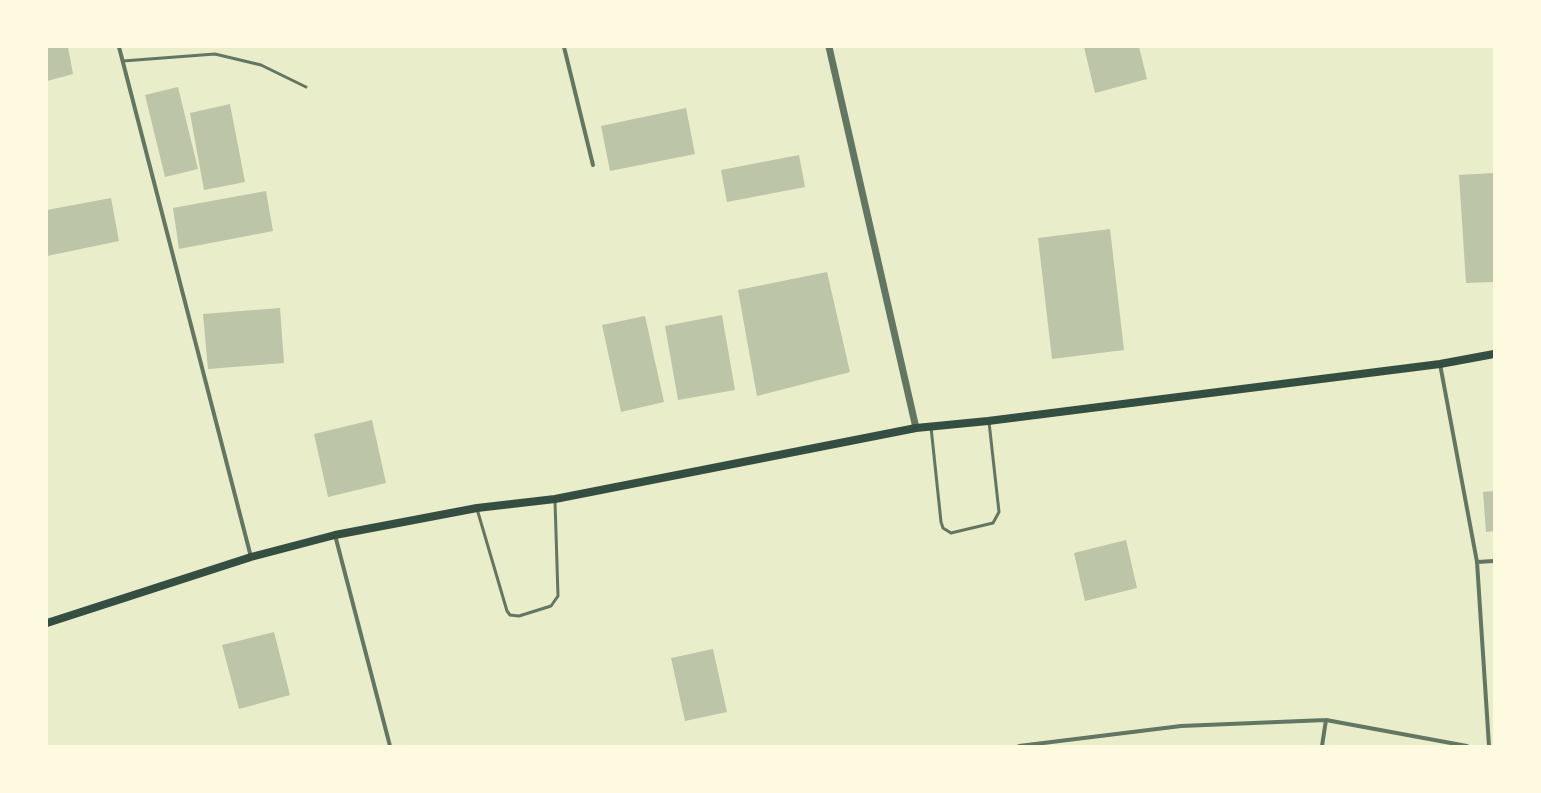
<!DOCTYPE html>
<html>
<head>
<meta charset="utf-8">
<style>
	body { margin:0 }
	#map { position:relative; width:1541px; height:793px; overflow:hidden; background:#e9edc9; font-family:Figtree,sans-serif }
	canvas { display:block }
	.frame { position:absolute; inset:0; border:48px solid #fefae0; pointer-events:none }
</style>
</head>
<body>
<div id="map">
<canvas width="1541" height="793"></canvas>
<div class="frame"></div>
</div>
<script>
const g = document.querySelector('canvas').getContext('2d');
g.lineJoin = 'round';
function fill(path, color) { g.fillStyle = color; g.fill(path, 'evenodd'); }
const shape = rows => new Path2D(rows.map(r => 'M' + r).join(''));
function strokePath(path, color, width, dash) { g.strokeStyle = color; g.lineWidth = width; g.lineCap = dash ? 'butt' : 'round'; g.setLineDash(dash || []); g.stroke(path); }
const building = shape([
	[47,47,68,47,73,74,47,81],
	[1084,47,1139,47,1147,79,1095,93],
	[178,87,198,169,165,177,145,95],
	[230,104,245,182,204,190,190,113],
	[686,108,695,154,610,171,601,126],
	[799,155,805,187,727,202,721,170],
	[1494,173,1494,282,1466,283,1459,175],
	[266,191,273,231,179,249,173,208],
	[111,198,119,241,47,256,47,210],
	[1110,229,1124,350,1052,359,1038,238],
	[827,272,850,372,757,396,738,290],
	[280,308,284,363,208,369,203,314],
	[722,315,735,390,678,400,665,326],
	[645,316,664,402,621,412,602,325],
	[372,420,386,483,328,497,314,434],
	[1494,491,1494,531,1486,532,1483,492],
	[1126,540,1137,588,1085,601,1074,553],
	[274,632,290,695,239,709,222,645],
	[713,649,727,712,685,721,671,658]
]);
const service = shape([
	[123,61,215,54,261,65,306,87],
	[931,427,941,522,943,528,951,533,993,523,999,512,989,422],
	[477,509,507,611,510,615,519,616,551,606,558,596,555,501]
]);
const minor = shape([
	[119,47,251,557],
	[564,47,593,165],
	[1440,364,1477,562,1489,746],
	[335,535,390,746],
	[1477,562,1494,561],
	[1019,746,1181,726,1326,720,1467,746],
	[1322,746,1326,720]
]);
const tertiary = shape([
	[829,47,916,428]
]);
const secondary = shape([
	[47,623,251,557,335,535,477,508,555,499,916,428,988,421,1440,364,1494,354]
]);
fill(building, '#bcc5a7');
strokePath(service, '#617663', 3);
strokePath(minor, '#617663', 4);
strokePath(tertiary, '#617663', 7);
strokePath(secondary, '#344e41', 8);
</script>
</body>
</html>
